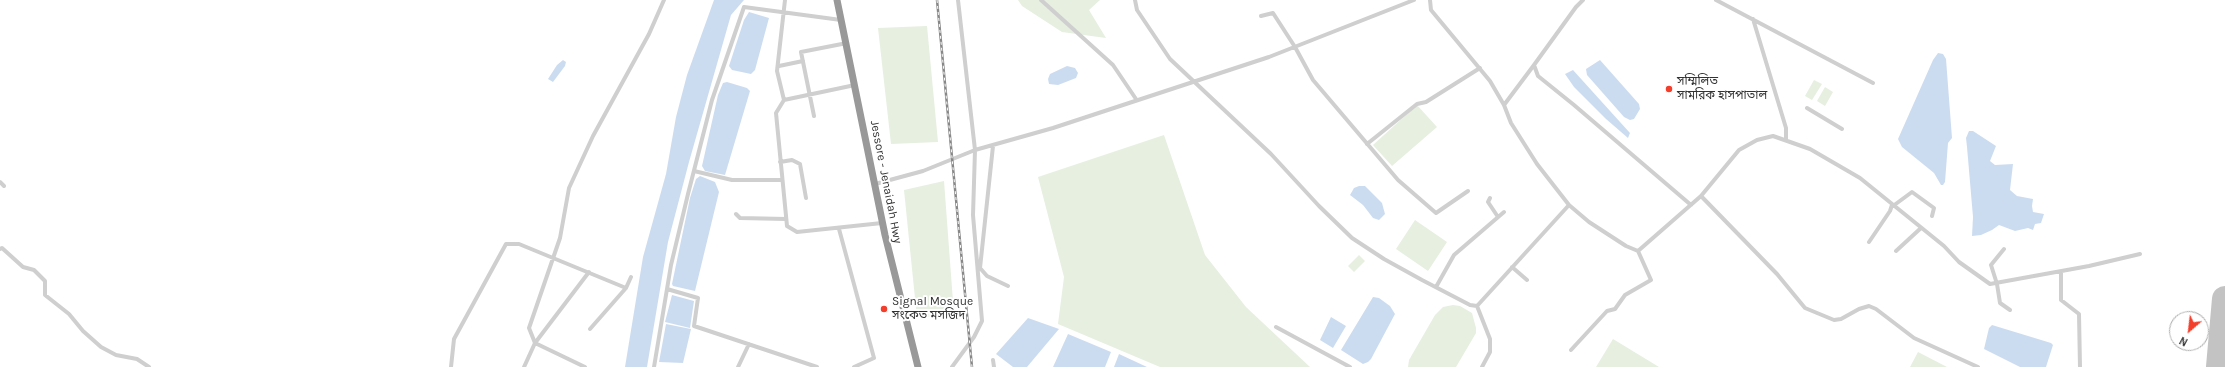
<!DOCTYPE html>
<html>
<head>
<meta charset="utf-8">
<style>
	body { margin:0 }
	#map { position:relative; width:2225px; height:367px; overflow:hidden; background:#fff; font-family:Karla,sans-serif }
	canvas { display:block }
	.north { position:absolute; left:2169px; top:311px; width:40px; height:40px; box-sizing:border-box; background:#fff; border:1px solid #adadad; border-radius:50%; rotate:208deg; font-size:11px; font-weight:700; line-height:16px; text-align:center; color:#323232 }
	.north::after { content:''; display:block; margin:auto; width:14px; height:18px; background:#f23e2b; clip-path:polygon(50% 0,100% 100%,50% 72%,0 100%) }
</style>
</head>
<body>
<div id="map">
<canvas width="2225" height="367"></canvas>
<div class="north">N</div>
</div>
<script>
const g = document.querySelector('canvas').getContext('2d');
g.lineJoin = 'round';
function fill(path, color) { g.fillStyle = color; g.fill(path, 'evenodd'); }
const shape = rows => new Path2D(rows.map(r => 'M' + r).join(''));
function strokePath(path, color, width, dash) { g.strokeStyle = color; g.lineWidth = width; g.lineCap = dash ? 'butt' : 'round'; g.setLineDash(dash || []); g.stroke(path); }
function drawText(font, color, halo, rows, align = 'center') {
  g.font = font + ' Karla,"Noto Sans Bengali",sans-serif'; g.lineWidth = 4; g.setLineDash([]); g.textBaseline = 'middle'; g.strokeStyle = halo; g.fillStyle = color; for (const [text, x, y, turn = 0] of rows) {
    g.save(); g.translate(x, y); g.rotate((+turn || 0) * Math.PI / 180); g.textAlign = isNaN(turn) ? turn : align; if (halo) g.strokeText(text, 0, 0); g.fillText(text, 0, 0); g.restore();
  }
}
const green = shape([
	[1018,0,1100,0,1089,10,1106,38,1062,32,1022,6],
	[927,26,938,142,891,144,878,28],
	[1814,80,1822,84,1812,100,1805,96],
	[1825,87,1833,92,1825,106,1817,101],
	[1417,105,1437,127,1392,166,1373,145],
	[1164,135,1205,255,1246,307,1310,367,1160,367,1058,324,1064,277,1038,177],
	[944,181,954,315,917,318,904,190],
	[1415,220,1447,242,1428,271,1396,249],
	[1359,255,1365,261,1354,272,1348,266],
	[1453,305,1460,306,1472,313,1476,328,1476,333,1456,367,1408,367,1409,360,1435,315,1443,307],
	[1613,339,1659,367,1596,367],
	[1918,352,1947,367,1910,367]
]);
const water = shape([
	[714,0,744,0,731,15,689,162,668,242,647,367,625,367,643,257,666,174,676,117,687,75],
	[749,12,769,18,755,70,751,74,732,70,729,66,744,20],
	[1938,53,1943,54,1946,59,1952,138,1948,143,1945,182,1943,185,1941,185,1934,173,1902,147,1898,139,1933,60],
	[563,60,566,62,565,66,553,82,548,79,557,65],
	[1600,60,1639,104,1640,109,1634,119,1630,120,1624,117,1587,75,1586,69],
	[1067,66,1075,68,1078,73,1076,78,1058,85,1049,84,1048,79,1050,74],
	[1573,70,1630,133,1628,138,1606,119,1574,87,1565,74],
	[727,82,747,88,750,91,725,175,705,171,702,166,718,95,723,83],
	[1969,131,1973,131,1996,146,1990,161,1995,165,2013,164,2010,190,2017,196,2033,199,2032,206,2033,212,2044,214,2041,223,2035,224,2033,230,2028,228,2015,231,1999,225,1992,230,1981,235,1972,236,1973,217,1967,147,1966,138],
	[700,176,715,182,719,192,695,291,673,286,672,284,690,198,696,179],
	[1359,186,1365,186,1382,203,1385,214,1379,220,1373,218,1363,205,1350,195,1354,188],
	[672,295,694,301,690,328,665,322],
	[1373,297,1379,298,1390,306,1395,314,1371,359,1368,362,1363,364,1341,350],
	[1331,317,1346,326,1333,348,1320,340],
	[1028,318,1059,329,1027,367,1013,367,996,354],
	[666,324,691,329,683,363,659,362],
	[1992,325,2051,343,2053,345,2046,367,2020,367,1984,349,1989,328],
	[1068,334,1111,352,1105,367,1053,367],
	[1119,354,1147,367,1114,367]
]);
const taxiway = shape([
	[2223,322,2225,328],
	[2219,362,2225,355]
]);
const runway = shape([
	[2219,367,2225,299]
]);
const street = shape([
	[785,0,777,71,784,100,776,113,787,226,797,232,882,223],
	[1041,0,1113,65,1136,99],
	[1135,0,1137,10,1170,59,1271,154,1319,206,1352,238,1384,259,1422,280,1470,305,1477,306,1490,339,1490,352,1482,367],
	[1430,0,1431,10,1490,81,1504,105,1511,123,1537,164,1569,205,1589,222,1626,246,1638,251,1701,196,1739,150,1757,140,1773,136,1810,149,1860,178,1944,246,1959,262,1990,284,2089,266,2140,254],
	[1716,0,1873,83],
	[1261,16,1273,13,1295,47,1313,80,1398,180,1436,213,1468,191],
	[1753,19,1786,128,1786,139],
	[1534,65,1576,7,1583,0],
	[779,66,803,61],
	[784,100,855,85],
	[1504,105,1534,65,1538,76,1574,105,1691,205],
	[1807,108,1842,129],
	[814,116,801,52,847,43],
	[1367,144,1417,104,1426,102,1480,68],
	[993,146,980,268,987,276,1008,286],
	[780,162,792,160,800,164,806,198],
	[694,171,732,180,781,180],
	[0,182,4,186],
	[875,184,923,171,975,150,1053,128,1269,57,1414,0],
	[1701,196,1777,274,1805,308,1834,320,1841,319,1859,309,1869,306,1876,309,1914,338,1978,367],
	[1490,198,1488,202,1498,217],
	[1893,206,1912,192,1934,208,1932,216],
	[736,214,740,218,786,219],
	[839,229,874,358,854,367],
	[1869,242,1890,211,1892,205],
	[0,249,2,248,23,267,34,270,45,281,45,295,69,314,83,331,101,347,116,355,137,359,149,367],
	[2004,249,1991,265,1997,284,2000,303,2010,310],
	[1896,251,1921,228],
	[1512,267,1527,280],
	[2061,272,2061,300,2079,314,2080,367],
	[1436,287,1454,255,1504,212],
	[667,289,698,298,694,326,817,367],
	[1477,306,1569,205],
	[1276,327,1350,367],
	[590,329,626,288,631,277],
	[1571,350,1607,311,1615,309,1625,295,1651,280,1638,251],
	[993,360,994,367],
	[451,367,454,339,506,244,519,244,626,288],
	[524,367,535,343,529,328,560,238,569,188,593,136,649,34,664,0],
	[585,367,535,343,589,272],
	[654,367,671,265,688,194,712,100,744,7,841,20],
	[738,367,749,344],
	[952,367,974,337,982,321,973,215,975,150,958,0]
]);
const highway = shape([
	[837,0,885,235,918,367]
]);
const rail = shape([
	[937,0,972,367]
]);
const markers = [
	[1669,89,4,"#f23e2b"],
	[884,309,4,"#f23e2b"]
];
const poiNames = [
	["সম্মিলিত",1677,82],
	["সামরিক হাসপাতাল",1677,96],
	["Signal Mosque",892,302],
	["সংকেত মসজিদ",892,316]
];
const streetNames = [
	["Jessore - Jenaidah Hwy",886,182,79]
];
fill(green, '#e6efe0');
fill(water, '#ccdcf0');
strokePath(taxiway, '#c3c3c3', 10);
strokePath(runway, '#c3c3c3', 26);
strokePath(street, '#cfcfcf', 4);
strokePath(highway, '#999', 7);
strokePath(rail, '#878787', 2.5);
strokePath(rail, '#fff', 1, [3]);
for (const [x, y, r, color] of markers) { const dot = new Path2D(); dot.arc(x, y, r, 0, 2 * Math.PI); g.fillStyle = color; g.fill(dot); strokePath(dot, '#fff', 1.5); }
drawText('12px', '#323232', '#fff', poiNames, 'left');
drawText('12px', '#323232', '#fff', streetNames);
</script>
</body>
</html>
